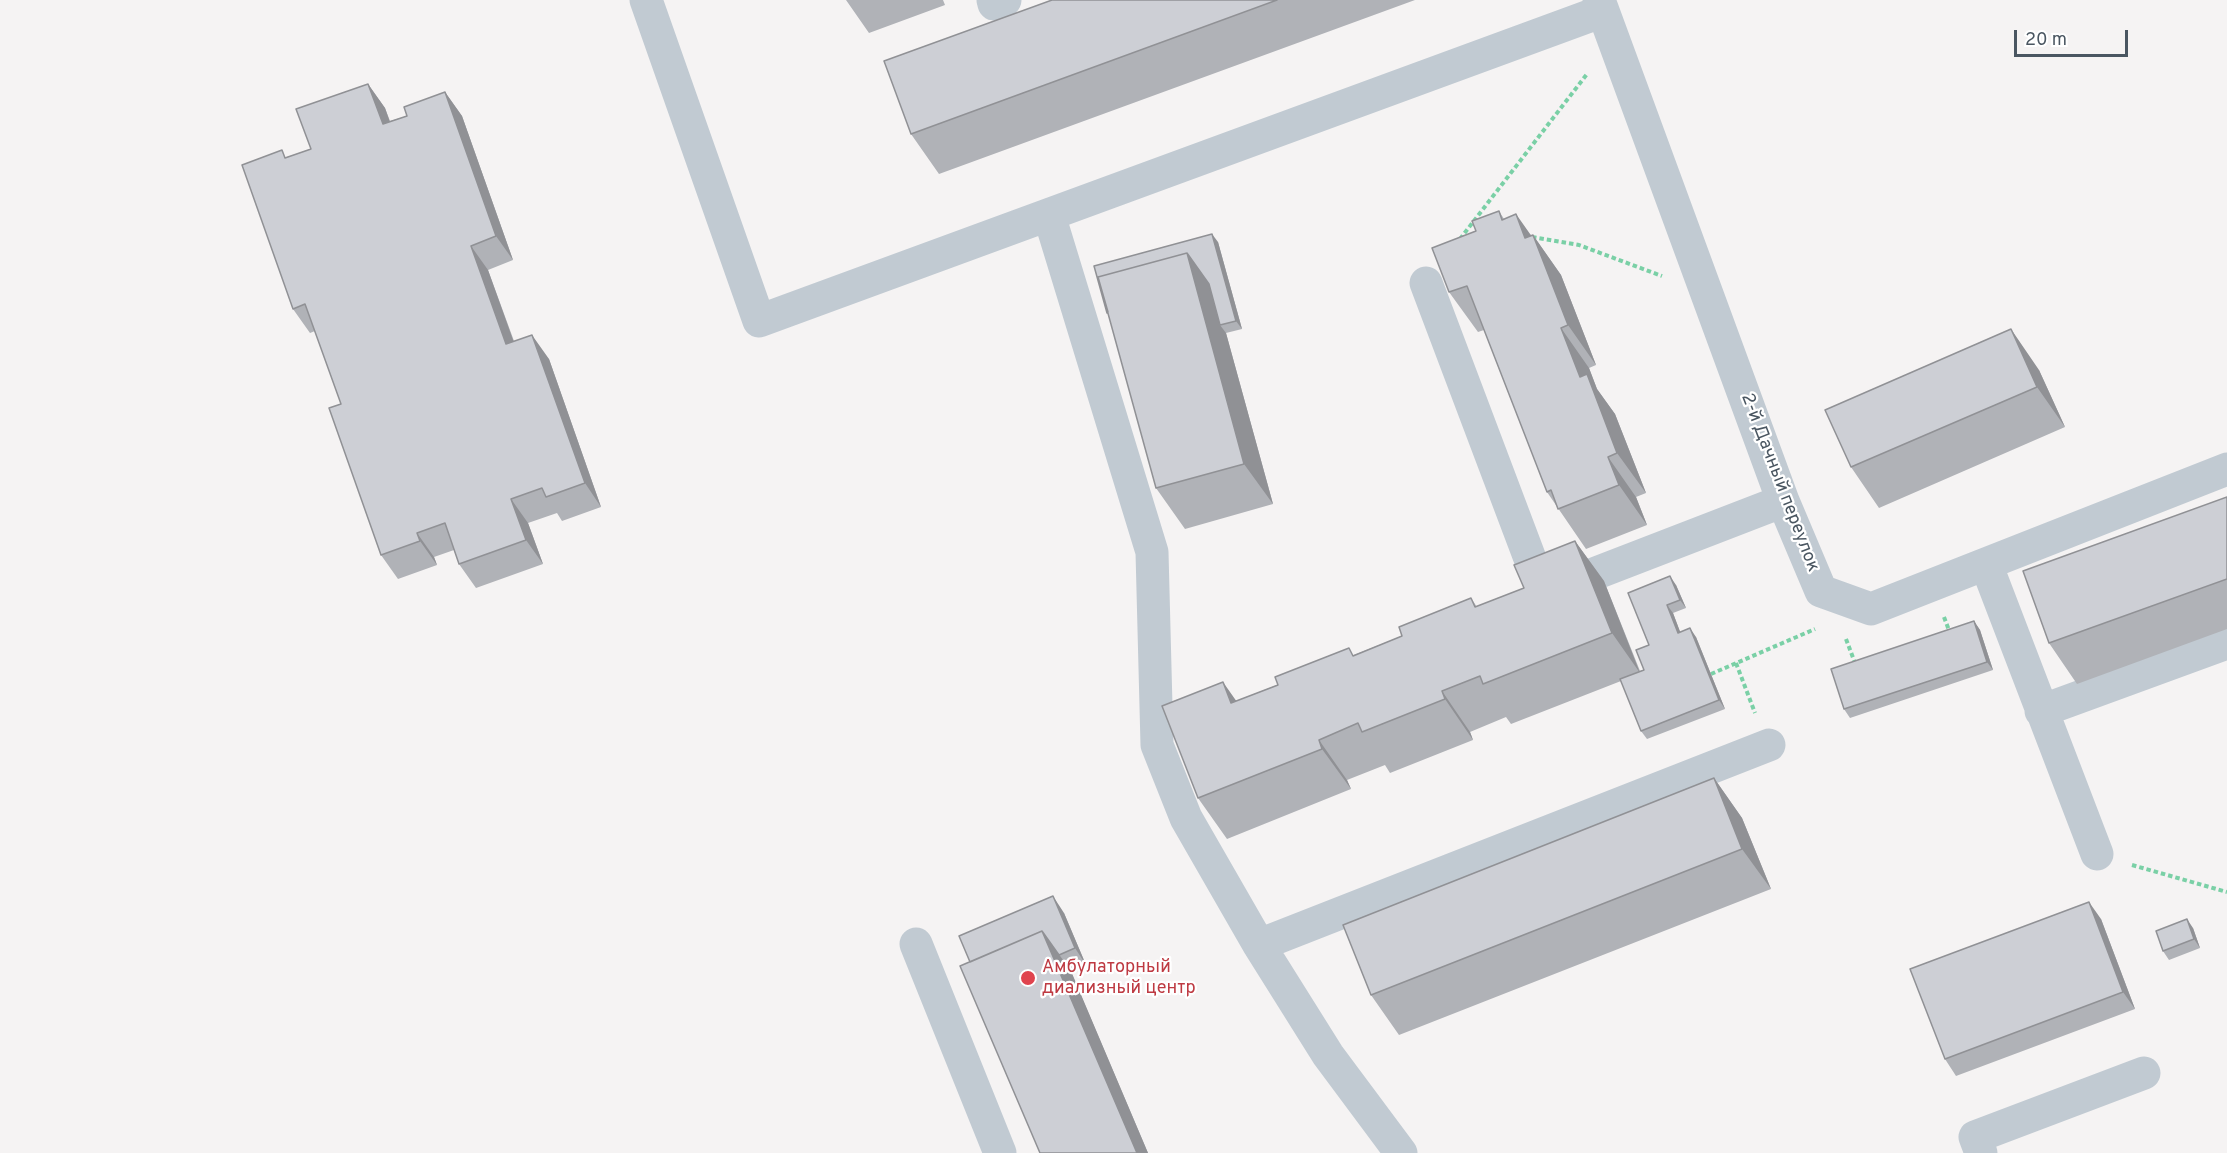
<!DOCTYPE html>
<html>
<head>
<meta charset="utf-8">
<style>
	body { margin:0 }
	#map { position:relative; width:2227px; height:1153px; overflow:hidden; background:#f5f3f3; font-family:Overpass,sans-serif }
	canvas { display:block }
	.scale { position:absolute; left:2014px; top:30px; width:114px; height:27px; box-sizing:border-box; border:3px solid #4a5661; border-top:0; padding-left:8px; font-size:18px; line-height:21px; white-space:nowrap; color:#4a5661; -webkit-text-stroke:4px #fff; paint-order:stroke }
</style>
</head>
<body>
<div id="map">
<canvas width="2227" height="1153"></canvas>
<div class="scale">20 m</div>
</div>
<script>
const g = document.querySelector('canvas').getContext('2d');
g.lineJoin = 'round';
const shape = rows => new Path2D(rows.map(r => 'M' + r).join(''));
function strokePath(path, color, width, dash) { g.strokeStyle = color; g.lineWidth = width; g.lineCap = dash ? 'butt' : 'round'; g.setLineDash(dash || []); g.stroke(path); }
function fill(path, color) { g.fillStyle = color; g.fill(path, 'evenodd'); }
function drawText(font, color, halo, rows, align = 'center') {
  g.font = font + ' Overpass,sans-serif'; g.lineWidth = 4.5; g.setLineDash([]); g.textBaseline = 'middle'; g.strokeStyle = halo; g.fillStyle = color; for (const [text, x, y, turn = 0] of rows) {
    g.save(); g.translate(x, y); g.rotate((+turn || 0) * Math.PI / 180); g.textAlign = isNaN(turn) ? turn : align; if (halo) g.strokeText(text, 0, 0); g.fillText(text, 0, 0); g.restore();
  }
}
const path = shape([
	[1532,237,1579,245,1662,276],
	[1460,239,1587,74],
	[1944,617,1950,633],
	[1846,639,1855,663],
	[1736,663,1755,713],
	[1711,674,1815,629],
	[2132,865,2227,892]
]);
const minor = shape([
	[646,0,759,321,1603,11],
	[993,0,994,4,1005,0],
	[1599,0,1783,501,1821,591,1871,609,2227,469],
	[1049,215,1152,552,1157,745,1186,818,1259,945,1328,1055,1401,1153],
	[1426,283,1543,593],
	[1986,564,2097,854],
	[1555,589,1783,501],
	[2041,711,2227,643],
	[916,944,1000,1153],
	[1259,945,1769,745],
	[1981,1153,1975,1137,2144,1073]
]);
const wall = shape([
	[846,0,943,0,945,5,869,33],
	[1052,0,1415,0,939,174,911,134],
	[368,84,385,108,390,121,407,116,445,92,462,116,513,260,488,270,514,341,549,359,601,507,562,521,557,513,528,523,543,564,476,588,459,564,454,550,434,557,437,565,398,579,381,555,341,404,315,331,310,333,293,309,287,157,311,149],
	[1499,211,1504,219,1531,235,1533,235,1561,275,1596,365,1589,368,1597,389,1615,414,1646,493,1636,497,1647,525,1586,549,1547,492,1484,330,1478,332,1449,292,1476,231],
	[1218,242,1242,329,1226,333,1273,504,1185,529,1156,488,1109,316,1107,313],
	[2039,370,2065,427,1879,508,1851,467],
	[2227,497,2227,629,2077,684,2049,643],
	[1575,541,1604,581,1640,671,1644,670,1649,645,1676,585,1686,608,1673,613,1680,632,1696,637,1725,709,1647,739,1641,731,1621,681,1511,724,1506,717,1470,732,1473,740,1390,773,1385,765,1347,780,1351,789,1227,839,1198,798,1236,701,1402,636,1471,598,1477,607,1524,588],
	[1974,621,1980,630,1993,670,1850,718,1844,709],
	[1714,778,1742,818,1771,889,1399,1035,1371,995],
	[1064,913,1086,965,1071,972,1148,1153,1040,1153,970,962],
	[2101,919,2135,1009,1956,1076,1945,1059],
	[2193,928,2200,948,2169,960,2163,951]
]);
const shadedWall = shape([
	[368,84,385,108,399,148,383,124],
	[445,92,462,116,513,260,496,236],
	[1516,214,1535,241,1533,235,1561,275,1596,365,1568,325,1525,238],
	[1212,234,1218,242,1242,329,1236,321],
	[471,246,488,270,523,368,506,344],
	[1187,253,1215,293,1220,325,1226,333,1273,504,1244,464],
	[1561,328,1589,368,1597,389,1615,414,1646,493,1617,453,1580,377],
	[2011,329,2039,370,2065,427,2037,387],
	[532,335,549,359,601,507,585,483],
	[1608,457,1636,497,1647,525,1619,485],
	[511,499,528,523,543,564,526,540],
	[417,533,434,557,437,565,420,541],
	[1575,541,1604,581,1640,673,1612,633],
	[1670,576,1676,585,1686,608,1680,600],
	[1667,605,1673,613,1684,642,1678,633],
	[1974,621,1980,630,1993,670,1987,662],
	[1690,628,1696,637,1725,709,1719,700],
	[1223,682,1251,722,1231,703],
	[1442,691,1470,732,1473,740,1445,699],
	[1319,740,1347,780,1351,789,1322,749],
	[1714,778,1742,818,1771,889,1742,849],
	[1053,896,1064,913,1086,965,1075,948],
	[2089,902,2101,919,2135,1009,2123,992],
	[2187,919,2193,928,2200,948,2194,939],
	[1042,931,1071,971,1148,1153,1137,1153]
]);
const building = shape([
	[1052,0,1277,0,911,134,884,61,1052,0],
	[368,84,383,124,407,116,404,107,445,92,496,236,471,246,506,344,532,335,585,483,546,497,542,488,511,499,526,540,459,564,445,523,417,533,420,541,381,555,329,408,341,404,305,304,293,309,242,165,282,150,285,158,311,149,296,109,368,84],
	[1499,211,1502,220,1516,214,1525,238,1533,235,1568,325,1561,328,1580,377,1587,374,1617,453,1608,457,1619,485,1558,509,1551,490,1547,492,1467,286,1449,292,1432,248,1476,231,1472,221,1499,211],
	[1212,234,1236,321,1220,325,1209,284,1187,253,1098,277,1108,312,1107,313,1094,266,1212,234],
	[1187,253,1244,464,1156,488,1098,277,1187,253],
	[2011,329,2037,387,1851,467,1825,410,2011,329],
	[2227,497,2227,579,2049,643,2023,571,2227,497],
	[1575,541,1612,633,1483,684,1480,676,1442,691,1445,699,1362,732,1358,723,1319,740,1322,749,1198,798,1162,706,1223,682,1231,703,1278,685,1275,677,1349,648,1353,656,1402,636,1399,627,1471,598,1475,607,1524,588,1514,565,1575,541],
	[1670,576,1680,600,1667,605,1678,633,1690,628,1719,700,1641,731,1620,679,1644,670,1636,650,1649,645,1628,593,1670,576],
	[1974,621,1987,662,1844,709,1831,669,1974,621],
	[1714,778,1742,849,1371,995,1343,925,1714,778],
	[1053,896,1075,948,1059,955,1042,931,970,962,959,936,1053,896],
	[2089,902,2123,992,1945,1059,1910,969,2089,902],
	[2187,919,2194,939,2163,951,2156,931,2187,919],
	[1042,931,1137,1153,1040,1153,960,966,1042,931]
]);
const markers = [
	[1028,978,8,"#e0444e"]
];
const streetNames = [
	["2-й Дачный переулок",1779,483,69]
];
const healthNames = [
	["Амбулаторный",1042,968],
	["диализный центр",1042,989]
];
strokePath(path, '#7ad0a6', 4, [4.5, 3]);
strokePath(minor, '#c1cad2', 33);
fill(wall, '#b0b2b7');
fill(shadedWall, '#909195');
fill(building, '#cdcfd5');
strokePath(building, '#909195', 1.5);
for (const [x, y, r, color] of markers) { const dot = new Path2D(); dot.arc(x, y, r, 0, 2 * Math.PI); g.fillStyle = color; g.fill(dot); strokePath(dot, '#fff', 2); }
drawText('18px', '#4a5661', '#fff', streetNames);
drawText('18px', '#be3a42', '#fff', healthNames, 'left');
</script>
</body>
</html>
